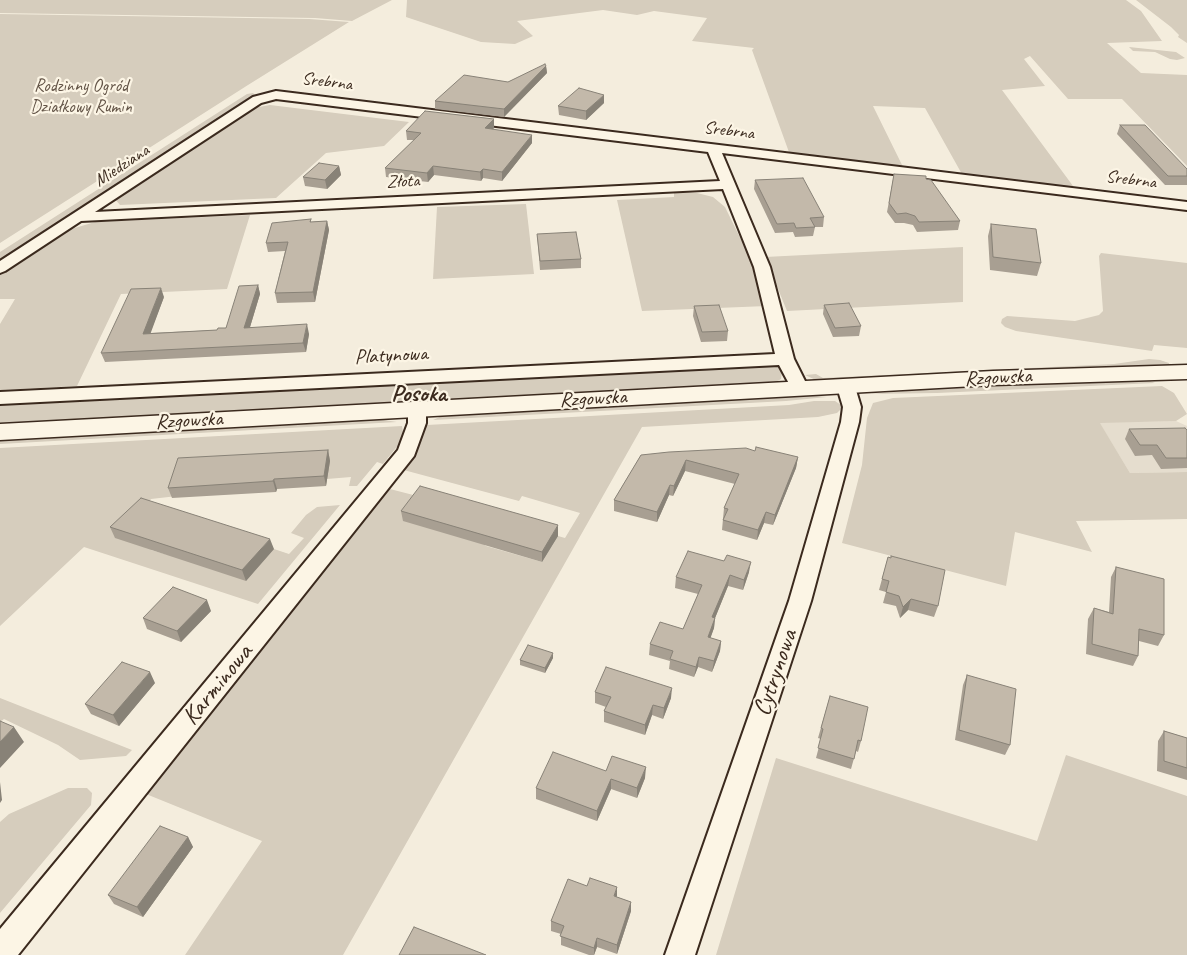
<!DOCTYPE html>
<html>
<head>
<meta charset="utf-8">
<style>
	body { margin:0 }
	canvas { display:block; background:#f4eddd }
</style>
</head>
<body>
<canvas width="1187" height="955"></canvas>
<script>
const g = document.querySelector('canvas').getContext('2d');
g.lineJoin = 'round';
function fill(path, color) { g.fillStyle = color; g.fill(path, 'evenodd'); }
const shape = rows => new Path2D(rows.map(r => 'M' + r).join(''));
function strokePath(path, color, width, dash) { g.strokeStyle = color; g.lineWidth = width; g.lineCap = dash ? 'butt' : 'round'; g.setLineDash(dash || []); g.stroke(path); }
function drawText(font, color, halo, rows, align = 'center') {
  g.font = font + ' Caveat,sans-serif'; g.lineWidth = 4.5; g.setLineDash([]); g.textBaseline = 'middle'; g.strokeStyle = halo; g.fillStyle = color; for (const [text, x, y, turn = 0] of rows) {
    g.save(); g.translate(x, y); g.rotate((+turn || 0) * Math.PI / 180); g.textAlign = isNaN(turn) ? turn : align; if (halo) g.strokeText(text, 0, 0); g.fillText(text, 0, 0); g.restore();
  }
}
const built = shape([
	[1176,421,1187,426,1187,472,1130,473,1099,422]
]);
const green = shape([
	[0,0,392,0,352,21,315,18,0,13],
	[407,0,1126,0,1141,11,1162,41,1107,43,1141,73,1187,75,1187,166,1122,99,1068,99,1030,56,1024,59,1045,86,1002,90,1076,190,963,176,925,108,873,106,904,169,790,155,752,50,754,48,692,41,707,18,654,11,637,15,603,10,517,21,533,36,515,44,481,42,406,17],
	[1136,0,1187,0,1187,43,1178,37,1179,35,1171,27],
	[0,14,309,19,349,22,248,85,0,243],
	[1129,47,1176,52,1185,58,1177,60,1170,59,1155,52,1133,51],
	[253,93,255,95,252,99,0,264,0,252,247,94],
	[270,105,409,122,384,146,326,153,276,198,120,205,114,198,248,109],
	[674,192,697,193,713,197,725,207,754,266,767,306,642,311,617,200,674,197],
	[526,204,534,274,433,279,437,207],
	[250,215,227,289,121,294,77,386,0,390,0,324,15,299,0,299,0,275,68,230,95,222],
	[963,247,963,302,787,311,765,257],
	[1101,253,1187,263,1187,348,1154,345,1152,351,1016,331,1005,327,1001,323,1002,319,1007,316,1075,321,1099,315,1103,311,1099,256],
	[1149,359,1160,360,1169,363,1169,366,818,381,805,375,816,374,823,378,1114,364],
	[763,361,781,367,782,372,781,379,772,384,0,426,0,402],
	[1144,379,1155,383,937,393,870,394,932,389],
	[1162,386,1174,393,1187,414,1176,421,1100,423,1130,473,1187,472,1187,519,1076,521,1092,552,1015,532,1006,586,842,543,862,465,867,418,873,403,893,398],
	[806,395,827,397,786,401,433,420,444,415],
	[814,401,835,401,841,405,841,409,837,413,818,417,642,427,343,955,185,955,262,841,146,794,350,539,383,492,390,489,421,497,486,546,542,562,558,536,565,538,580,513,522,496,519,501,400,469,418,445,427,425,789,405],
	[377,419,397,422,0,444,0,440],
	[402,426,404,438,383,464,377,462,357,486,349,486,351,477,327,479,151,499,145,509,151,550,168,555,187,536,246,581,274,549,289,554,304,538,291,533,306,515,317,507,340,505,258,604,84,547,0,626,0,448],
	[0,698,132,750,126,756,80,760,58,745,4,719,0,722],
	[1066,755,1187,796,1187,955,716,955,776,758,1037,841],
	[68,788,87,788,92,793,91,805,0,913,0,822,9,814]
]);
const street = shape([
	[276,91,1187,202,1187,210,722,153,770,267,794,359,809,389,806,393,800,394,794,393,779,365,0,404,0,392,775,354,754,267,723,189,81,221,5,271,0,273,0,261,253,97,276,91],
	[276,99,708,152,720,181,95,212,261,103,276,99],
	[846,382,852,383,855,387,861,407,859,422,811,601,695,955,665,955,789,601,841,422,843,407,837,387,840,383,846,382],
	[417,402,424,404,426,408,426,423,414,456,18,955,0,955,0,929,398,450,408,423,408,408,410,404,417,402]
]);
const secondary = shape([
	[1187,365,1187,379,993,385,0,440,0,424,993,371,1187,365]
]);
const wall = shape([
	[546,66,547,73,504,117,435,109,435,101,508,82],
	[604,103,586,120,559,115,558,106],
	[494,119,494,128,493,129,532,143,502,181,483,178,481,181,434,175,428,182,386,177,385,168,414,140,407,140,406,131],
	[1120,125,1187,169,1187,185,1165,185,1117,134],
	[339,166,341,175,327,189,305,186,303,177],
	[894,174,926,179,960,221,958,230,917,232,913,225,904,223,895,223,887,212],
	[755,180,824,217,823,227,815,227,813,236,795,237,793,232,775,233,754,189],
	[311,219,311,222,327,221,329,230,315,302,277,303,275,293,285,251,268,252,266,243],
	[991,224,1041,263,1037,276,990,270,988,236],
	[537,234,581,259,581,268,540,270],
	[258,285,260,294,250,327,309,334,306,352,105,362,101,353,164,297,150,333,217,330,226,328],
	[824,305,861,326,859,336,833,337,823,314],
	[694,306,728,331,727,341,701,342,693,316],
	[1129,429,1187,430,1187,468,1161,469,1152,455,1135,456,1125,439],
	[328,450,330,461,326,486,277,489,276,492,172,498,168,488],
	[755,451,798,457,796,468,773,525,764,523,757,540,722,530,724,508,735,484,685,471,673,496,669,495,657,522,614,511,614,500,641,455],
	[401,511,558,536,542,562,403,521],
	[110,527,274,549,246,581,115,538],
	[888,557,938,606,934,617,908,610,900,618,896,606,883,603,886,592,879,590],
	[1116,567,1164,635,1158,646,1139,641,1138,656,1133,666,1086,654,1088,619,1094,608,1109,612,1111,577],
	[749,572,743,590,728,586,715,618,714,628,710,638,721,641,720,651,712,672,698,667,694,677,669,669,670,661,649,655,650,644,683,629,698,594,675,588,676,577],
	[211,611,181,642,147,629,143,618],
	[553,658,545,673,520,665,520,660],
	[967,675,1010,745,1005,755,955,740,963,685],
	[155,683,119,726,91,714,85,704],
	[595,692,671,698,663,719,652,715,645,735,604,722,604,711,606,707,595,703],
	[830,696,861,741,858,752,856,751,851,769,816,758,821,739,818,738],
	[1164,731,1187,738,1187,780,1157,771,1158,741],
	[606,771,645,778,637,798,611,789,597,821,536,799,536,788],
	[188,837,193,847,143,917,114,904,108,895],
	[617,897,631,902,631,911,617,954,597,947,594,955,589,955,561,945,561,934,551,931,551,921]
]);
const shadedWall = shape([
	[546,66,547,73,504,117,504,109],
	[604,95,604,103,586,120,586,111],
	[494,119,494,128,485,137,485,128],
	[532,135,532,143,502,181,502,172],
	[339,166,341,175,327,189,325,180],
	[433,166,434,175,428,182,427,173],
	[483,169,483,178,481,181,480,172],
	[327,221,329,230,315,302,313,292],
	[258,285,260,294,247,337,244,328],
	[161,288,164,297,147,343,143,334],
	[307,324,309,334,306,352,303,343],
	[328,450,330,461,326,486,324,476],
	[798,457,796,468,773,525,775,515],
	[686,460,685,471,673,496,674,486],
	[274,479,277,489,276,492,273,481],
	[670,485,669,495,657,522,657,512],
	[766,512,764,523,757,540,758,530],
	[558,525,558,536,542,562,542,552],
	[270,539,274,549,246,581,242,570],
	[751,562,749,572,743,590,744,580],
	[730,575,728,586,711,628,712,617],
	[911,599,908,610,900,618,903,607],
	[207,600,211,611,181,642,177,631],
	[715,618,714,628,707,648,708,637],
	[721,641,720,651,712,672,714,661],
	[553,653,553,658,545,673,545,668],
	[699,657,698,667,694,677,696,667],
	[150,672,155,683,119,726,113,715],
	[672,688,671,698,663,719,664,708],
	[653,705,652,715,645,735,645,725],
	[14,727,24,742,0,768,0,742],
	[646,767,645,778,637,798,637,788],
	[611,779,611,789,597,821,597,811],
	[0,782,2,800,0,803],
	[188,837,193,847,143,917,137,907],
	[617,887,617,897,614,896],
	[631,902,631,911,617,954,617,945],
	[597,938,597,947,594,955,594,948]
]);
const building = shape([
	[545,64,546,66,504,109,435,101,464,75,508,82,545,64],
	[579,88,604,95,586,111,558,106,579,88],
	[425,111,494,119,485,128,532,135,502,172,483,169,480,172,433,166,427,173,385,168,421,133,406,131,425,111],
	[1120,125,1145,125,1187,169,1187,176,1168,176,1120,125],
	[319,163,339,166,325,180,303,177,319,163],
	[894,174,926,176,926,179,931,180,960,221,919,222,915,216,906,213,897,214,889,203,894,174],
	[803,178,824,217,810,218,815,227,796,228,794,223,777,224,755,180,803,178],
	[311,219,310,222,327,221,313,292,275,293,288,242,266,243,272,223,311,219],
	[991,224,1036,229,1041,263,993,257,991,224],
	[576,232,581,259,540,261,537,234,576,232],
	[258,285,244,328,307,324,303,343,101,353,131,289,161,288,143,334,217,330,218,328,226,328,239,286,258,285],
	[849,303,861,326,835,328,824,305,849,303],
	[719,305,728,331,702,332,694,306,719,305],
	[1185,428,1187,430,1187,458,1166,458,1157,445,1140,445,1129,429,1185,428],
	[756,447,798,457,775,515,766,512,758,530,723,520,728,509,724,508,739,474,686,460,674,486,670,485,657,512,614,500,641,455,669,452,746,448,755,451,756,447],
	[328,450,324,476,274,479,273,481,168,488,178,458,328,450],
	[420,486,558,525,542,552,401,511,420,486],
	[141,498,270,539,242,570,110,527,141,498],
	[688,551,724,561,727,555,751,562,744,580,730,575,712,617,715,618,708,637,721,641,714,661,699,657,696,667,670,659,673,651,650,644,660,622,683,629,702,585,676,577,688,551],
	[891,556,945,570,938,606,911,599,903,607,899,596,886,592,889,581,882,579,888,557,891,558,891,556],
	[1116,567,1164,579,1164,635,1139,629,1138,656,1092,644,1094,608,1113,614,1116,567],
	[173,587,207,600,177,631,143,618,173,587],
	[528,645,553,653,545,668,520,660,528,645],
	[122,662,150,672,113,715,85,704,122,662],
	[606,667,672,688,664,708,653,705,645,725,604,711,611,697,595,692,606,667],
	[967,675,1016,689,1010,745,959,730,967,675],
	[830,696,868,707,861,741,858,740,854,759,818,748,823,729,821,728,830,696],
	[0,721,14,727,0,742,0,721],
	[1164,731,1187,738,1187,768,1164,761,1164,731],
	[553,752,606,771,612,756,646,767,637,788,611,779,597,811,536,788,553,752],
	[160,826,188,837,137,907,108,895,160,826],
	[590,878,617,887,614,896,631,902,617,945,597,938,594,948,560,936,564,926,551,921,568,879,587,886,590,878],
	[414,927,486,955,399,955,414,927]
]);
const farStreetnames = [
	["Srebrna",327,82,7],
	["Srebrna",729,131,7],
	["Miedziana",122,166,-33],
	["Srebrna",1131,180,7],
	["Złota",403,182,-3]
];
const farParknames = [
	["Rodzinny Ogród",81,86],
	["Działkowy Rumin",81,107]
];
const streetNames = [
	["Platynowa",391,356,-3],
	["Rzgowska",998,378,-3],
	["Rzgowska",593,399,-3],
	["Rzgowska",189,421,-3]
];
const quarterNames = [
	["Posoka",419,395]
];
const nearStreetnames = [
	["Cytrynowa",776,673,-71],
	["Karminowa",218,685,-51]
];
fill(built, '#e5ddce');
fill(green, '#d6cdbd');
strokePath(street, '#3b2a1e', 4);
strokePath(secondary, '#3b2a1e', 3);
fill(street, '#fcf5e5');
fill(secondary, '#fcf5e5');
fill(wall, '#a89f92');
fill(shadedWall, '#888277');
fill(building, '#c3b9aa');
strokePath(building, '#888277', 1);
drawText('18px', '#3b2a1e', '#fcf5e5', farStreetnames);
drawText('18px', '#625346', '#fcf5e5', farParknames);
drawText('21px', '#3b2a1e', '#fcf5e5', streetNames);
drawText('bold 24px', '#3b2a1e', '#fcf5e5', quarterNames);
drawText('25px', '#3b2a1e', '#fcf5e5', nearStreetnames);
</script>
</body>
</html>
